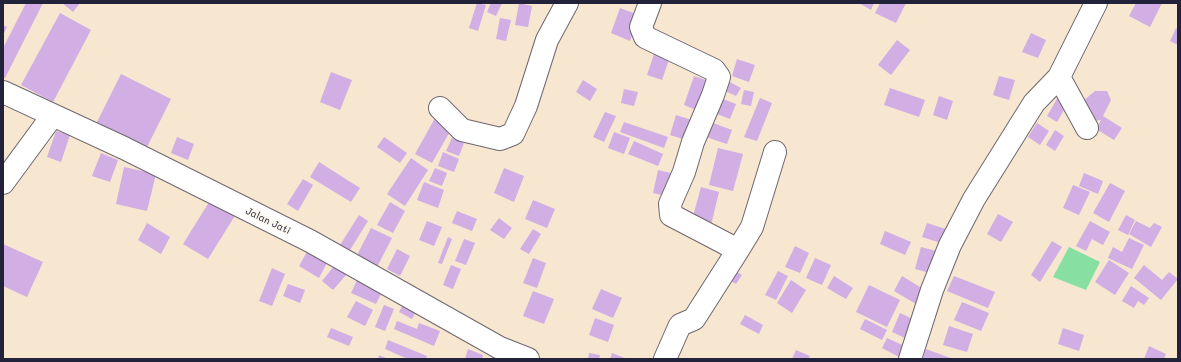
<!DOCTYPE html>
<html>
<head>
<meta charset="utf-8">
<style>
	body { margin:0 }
	#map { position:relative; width:1181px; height:362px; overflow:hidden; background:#f7e6d0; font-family:Mali,sans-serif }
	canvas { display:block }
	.frame { position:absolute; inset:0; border:4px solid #22223b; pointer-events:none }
</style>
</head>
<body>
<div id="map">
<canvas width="1181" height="362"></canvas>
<div class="frame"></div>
</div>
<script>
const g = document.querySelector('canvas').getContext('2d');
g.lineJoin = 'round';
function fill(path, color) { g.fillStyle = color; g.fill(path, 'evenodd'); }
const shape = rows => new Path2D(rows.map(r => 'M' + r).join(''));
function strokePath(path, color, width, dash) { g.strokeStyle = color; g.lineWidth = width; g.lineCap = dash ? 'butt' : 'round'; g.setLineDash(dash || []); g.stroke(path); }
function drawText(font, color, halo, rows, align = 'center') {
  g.font = font + ' Mali,sans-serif'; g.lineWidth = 3; g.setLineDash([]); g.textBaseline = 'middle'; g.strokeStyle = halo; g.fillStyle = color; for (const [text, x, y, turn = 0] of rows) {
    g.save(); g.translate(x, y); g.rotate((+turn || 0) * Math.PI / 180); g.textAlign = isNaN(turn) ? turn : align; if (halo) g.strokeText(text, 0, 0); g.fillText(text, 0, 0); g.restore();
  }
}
const green = shape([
	[1069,247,1100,262,1086,290,1053,277]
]);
const building = shape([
	[26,3,43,3,5,78,3,77,3,48],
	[62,3,80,3,73,12],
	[477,3,486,5,478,31,469,28],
	[491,3,502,3,496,16,487,12],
	[519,3,532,6,528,27,515,25],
	[859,3,874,3,871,10],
	[880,3,906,3,896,23,875,13],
	[1136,3,1162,3,1150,27,1129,16],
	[620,8,639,15,630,41,611,33],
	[60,13,91,30,53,102,21,85],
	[500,18,511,20,506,41,496,39],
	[3,25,7,27,3,35],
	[1176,28,1178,30,1178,45,1170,41],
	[1031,33,1046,40,1038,58,1022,52],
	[659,39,674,45,662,80,647,75],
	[897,40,910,50,891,75,878,65],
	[737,59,755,65,749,82,732,76],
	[331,72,352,80,340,110,320,102],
	[121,74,171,99,145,151,95,126],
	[694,76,712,82,701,112,684,105],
	[999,76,1015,80,1009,100,993,95],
	[583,80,597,89,590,101,576,92],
	[726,80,741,88,736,96,721,89],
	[890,88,925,100,919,117,884,105],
	[624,89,638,92,634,106,621,103],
	[744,90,754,92,751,106,741,104],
	[1095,91,1107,91,1111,100,1103,116,1122,128,1114,140,1096,129,1101,120,1093,121,1083,101],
	[939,96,953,101,947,120,933,115],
	[1058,97,1068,103,1057,122,1047,116],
	[760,98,772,103,757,141,744,137],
	[723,99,736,104,730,119,717,114],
	[605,112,616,116,604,142,593,137],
	[676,115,695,121,689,141,670,135],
	[435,118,452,128,432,163,415,154],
	[708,121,732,130,727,144,703,136],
	[624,122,668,137,664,148,620,132],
	[1037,123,1049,131,1040,145,1028,137],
	[1055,130,1064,136,1055,151,1046,145],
	[56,131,70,135,61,162,47,157],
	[614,132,630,138,624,154,608,148],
	[177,137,194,144,188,160,171,153],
	[384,137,407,153,400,163,377,147],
	[452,138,464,143,459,156,446,151],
	[634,141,663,154,658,166,628,154],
	[718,148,743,154,733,191,709,185],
	[443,152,459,159,454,172,438,166],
	[101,153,118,160,110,182,92,176],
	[411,158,428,170,405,206,387,194],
	[319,162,360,188,351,202,310,177],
	[124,167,156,174,147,211,116,204],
	[435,168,447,173,442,186,429,181],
	[504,168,524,176,514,202,494,193],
	[658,170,675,174,670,197,653,193],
	[1084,173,1103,181,1098,194,1079,186],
	[303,179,313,185,298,211,287,204],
	[424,182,444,190,438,208,417,200],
	[1110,183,1125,191,1109,222,1093,213],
	[1073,185,1090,192,1079,215,1063,208],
	[701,187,719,192,711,225,692,220],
	[211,199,236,214,208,259,183,244],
	[533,200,555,209,547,228,525,219],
	[390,202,405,211,393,233,377,225],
	[457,211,477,219,472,231,452,223],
	[998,214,1013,222,1001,242,987,234],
	[359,215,368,221,350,250,340,245],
	[1126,215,1135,220,1128,235,1118,230],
	[499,218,512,228,504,239,490,230],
	[427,221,442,227,434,246,419,240],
	[1090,221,1110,232,1103,245,1092,239,1086,251,1076,246],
	[1136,221,1150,228,1154,223,1162,227,1151,247,1129,234],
	[147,223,170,237,161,254,138,240],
	[927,223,949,230,944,244,922,237],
	[371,228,392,238,376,269,355,259],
	[533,229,541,234,529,254,520,249],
	[885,231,911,242,905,255,880,244],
	[448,237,452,239,442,264,438,263],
	[1129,238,1144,245,1132,269,1108,258,1113,247,1122,252],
	[464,239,475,243,466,265,455,261],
	[1052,241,1062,247,1040,282,1031,275],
	[3,244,43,262,27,297,3,286],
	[795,246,809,253,800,273,785,267],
	[921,247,936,251,930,273,915,269],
	[397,249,410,256,400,276,387,269],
	[308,250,328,261,319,278,299,266],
	[533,258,546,263,537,288,523,283],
	[815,258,831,265,822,285,806,278],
	[1109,260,1129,273,1115,295,1095,282],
	[335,265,346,275,333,290,322,281],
	[451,265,461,269,453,289,443,285],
	[1144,265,1162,280,1169,272,1178,279,1161,300,1134,278],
	[728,266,742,275,736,284,722,276],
	[272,268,285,274,272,306,259,301],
	[778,271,788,276,776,300,765,295],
	[359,276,384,288,376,304,351,293],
	[834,276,853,288,846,299,827,288],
	[902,276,925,290,916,304,894,291],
	[954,276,995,292,988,308,947,291],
	[791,280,806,290,792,313,777,303],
	[288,284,305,290,300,303,283,296],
	[869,285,900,300,887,327,856,312],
	[1131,286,1149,298,1144,305,1138,301,1134,308,1122,301],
	[601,289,622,298,613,318,592,309],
	[533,291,554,299,544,324,523,316],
	[356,301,373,310,365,326,347,317],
	[404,302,417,310,412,319,399,312],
	[962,302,989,313,981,331,954,320],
	[384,305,394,309,385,331,375,327],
	[900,313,915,320,907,339,892,332],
	[745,315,763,325,759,334,740,324],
	[595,318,614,325,608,342,589,335],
	[865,319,887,330,882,340,860,329],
	[397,321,417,329,419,323,440,331,434,346,394,329],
	[949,326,973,334,967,352,943,345],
	[331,328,353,337,349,346,327,337],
	[1063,328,1084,335,1079,351,1058,344],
	[887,338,907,347,901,358,882,348],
	[388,340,427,356,426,359,408,359,385,349],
	[1149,346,1166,354,1164,359,1144,359],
	[468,349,483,355,482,359,465,359],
	[926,349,953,359,923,359],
	[796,350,810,356,808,359,792,359],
	[589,353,600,355,599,359,588,359],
	[612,353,627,359,610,359],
	[379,355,388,359,378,359]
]);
const minor = shape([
	[650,3,641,27,645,37,714,70,719,77,713,95,693,142,684,172,670,204,671,215,738,250,694,319,680,325,665,359],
	[1059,77,1087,128],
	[3,92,124,148,310,241,500,348,528,359],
	[440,108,462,130,500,139,513,134,526,106,547,40,567,3],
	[3,183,53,115],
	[738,250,752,227,775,152],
	[910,359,932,290,950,245,974,199,1034,103,1059,77,1096,3]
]);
const streetNames = [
	["Jalan Jati",268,221,26]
];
fill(green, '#88dfa2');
fill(building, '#d1aee4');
strokePath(minor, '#6d676f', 24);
strokePath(minor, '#fff', 22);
drawText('10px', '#22223b', '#fbf7ec', streetNames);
</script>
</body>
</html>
